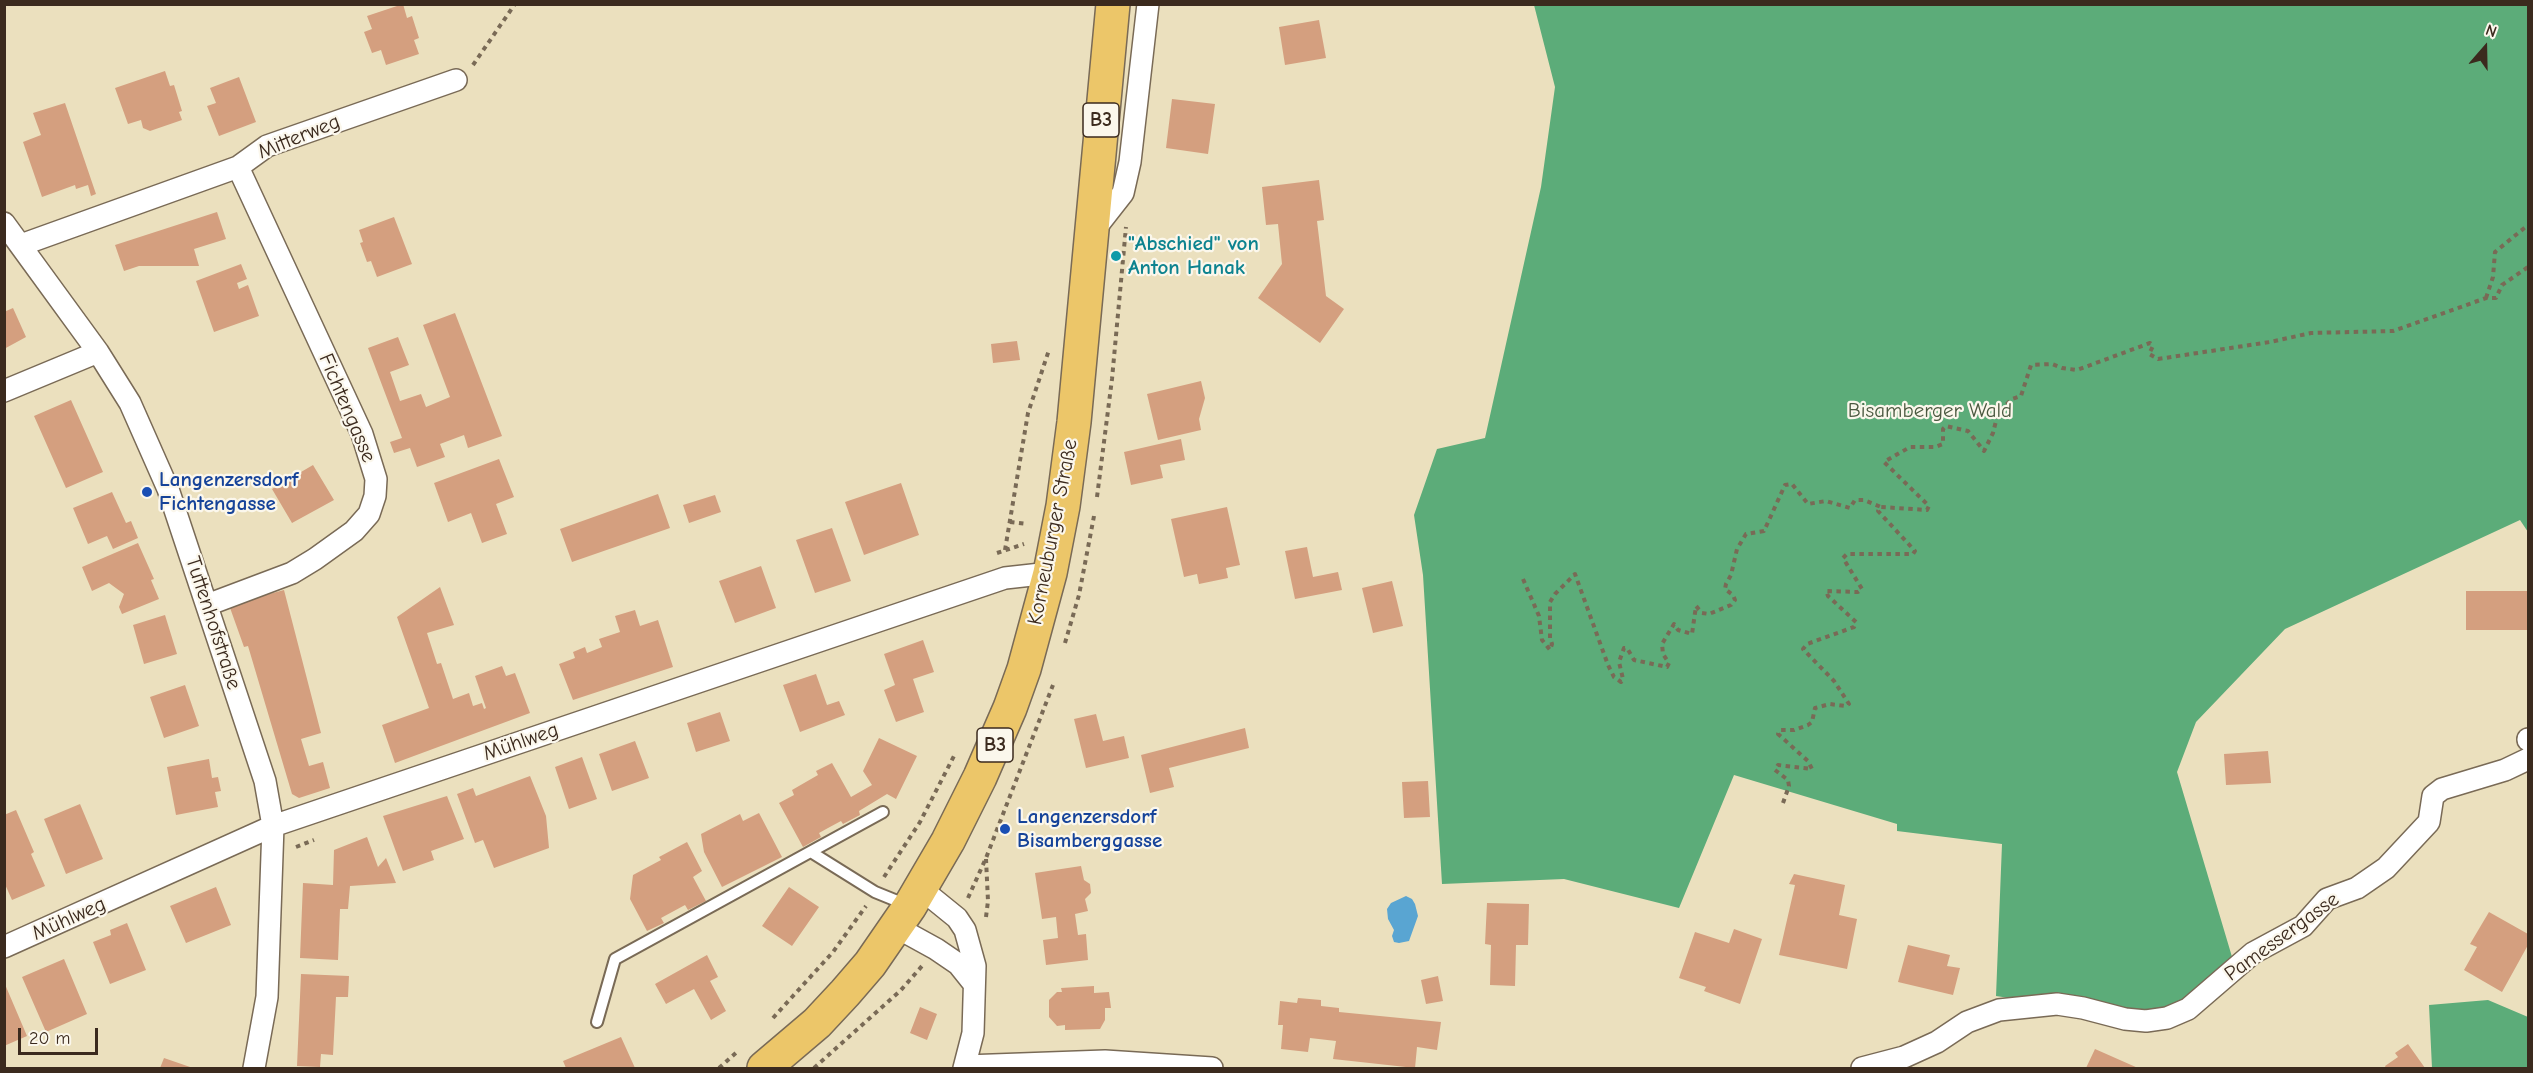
<!DOCTYPE html>
<html>
<head>
<meta charset="utf-8">
<style>
	body { margin:0 }
	#map { position:relative; width:2533px; height:1073px; overflow:hidden; background:#ebe0be; font-family:"Comic Neue",sans-serif }
	canvas { display:block }
	.frame { position:absolute; inset:0; border:6px solid #3b2a1e; pointer-events:none }
	.north { position:absolute; left:2455px; top:18px; width:60px; height:60px; -webkit-text-stroke:4px #fbf7ec; paint-order:stroke; rotate:20deg; font-size:16px; font-weight:700; line-height:24px; text-align:center; color:#3b2a1e }
	.north::after { content:''; display:block; margin:auto; width:21px; height:27px; background:#3b2a1e; clip-path:polygon(50% 0,100% 100%,50% 72%,0 100%) }
	.scale { position:absolute; left:18px; top:1028px; width:80px; height:27px; box-sizing:border-box; border:3px solid #3b2a1e; border-top:0; padding-left:8px; font-size:18px; line-height:21px; white-space:nowrap; color:#3b2a1e; -webkit-text-stroke:4px #fbf7ec; paint-order:stroke }
</style>
</head>
<body>
<div id="map">
<canvas width="2533" height="1073"></canvas>
<div class="frame"></div>
<div class="north">N</div>
<div class="scale">20 m</div>
</div>
<script>
const g = document.querySelector('canvas').getContext('2d');
g.lineJoin = 'round';
function fill(path, color) { g.fillStyle = color; g.fill(path, 'evenodd'); }
const shape = rows => new Path2D(rows.map(r => 'M' + r).join(''));
function strokePath(path, color, width, dash) { g.strokeStyle = color; g.lineWidth = width; g.lineCap = dash ? 'butt' : 'round'; g.setLineDash(dash || []); g.stroke(path); }
function drawText(font, color, halo, rows, align = 'center') {
  g.font = font + ' "Comic Neue",sans-serif'; g.lineWidth = 4.5; g.setLineDash([]); g.textBaseline = 'middle'; g.strokeStyle = halo; g.fillStyle = color; for (const [text, x, y, turn = 0] of rows) {
    g.save(); g.translate(x, y); g.rotate((+turn || 0) * Math.PI / 180); g.textAlign = isNaN(turn) ? turn : align; if (halo) g.strokeText(text, 0, 0); g.fillText(text, 0, 0); g.restore();
  }
}
const forest = shape([
	[1534,5,2528,5,2528,532,2520,520,2285,629,2196,722,2177,772,2238,977,2165,1022,1996,996,2002,844,1897,831,1897,824,1734,775,1679,908,1564,879,1442,884,1423,575,1414,515,1437,449,1485,438,1541,187,1555,87],
	[2488,1000,2528,1017,2528,1068,2432,1068,2429,1005]
]);
const water = shape([
	[1406,896,1412,899,1415,904,1418,916,1409,941,1399,943,1394,942,1392,936,1394,930,1388,919,1387,909,1391,903]
]);
const building = shape([
	[403,4,407,18,412,16,419,38,414,40,419,54,386,65,381,50,372,53,364,32,372,29,367,16],
	[1319,20,1326,58,1285,65,1279,27],
	[165,71,170,86,174,85,182,111,179,112,182,120,150,131,143,128,141,120,128,124,115,88],
	[239,77,256,122,219,136,207,106,216,103,210,88],
	[1172,99,1215,104,1208,154,1166,148],
	[65,103,96,194,91,196,88,185,76,189,75,185,42,197,23,142,41,135,33,113],
	[1319,180,1324,220,1317,221,1326,296,1344,309,1320,343,1258,298,1282,264,1278,224,1266,225,1262,187],
	[217,212,226,239,194,249,199,266,139,266,124,271,115,245],
	[394,217,412,264,377,277,371,261,367,262,360,243,363,242,359,230],
	[241,264,247,279,237,283,239,289,248,285,259,316,214,332,196,281],
	[13,308,26,337,4,349,4,312],
	[455,313,502,436,468,448,464,435,440,444,445,457,417,467,410,448,394,453,390,442,402,438,368,348,398,337,409,365,390,372,400,401,421,394,426,407,450,397,423,325],
	[1017,341,1020,360,993,363,991,344],
	[1201,381,1205,398,1199,419,1201,430,1158,440,1147,394],
	[71,400,103,472,66,488,34,416],
	[1181,439,1185,460,1160,465,1163,478,1131,485,1124,452],
	[499,459,514,497,496,504,507,534,482,543,471,513,448,522,434,483],
	[313,465,334,500,292,523,272,489],
	[901,483,919,535,864,555,845,502],
	[112,492,126,523,131,521,138,538,113,549,107,536,88,544,73,508],
	[658,494,670,528,572,562,560,529],
	[715,495,721,512,689,523,683,505],
	[1227,507,1240,565,1226,568,1228,578,1199,584,1197,574,1184,577,1171,519],
	[832,528,851,581,815,593,796,540],
	[138,543,154,579,151,580,159,599,122,614,119,607,124,594,109,583,92,591,82,567],
	[1307,547,1313,577,1338,572,1342,590,1295,599,1285,551],
	[761,566,776,608,735,623,719,581],
	[1392,581,1403,626,1373,633,1362,588],
	[440,587,454,625,427,633,437,664,441,663,453,699,469,693,473,706,482,703,484,709,486,708,475,676,502,666,506,676,515,673,530,713,395,763,382,725,429,708,397,617],
	[284,590,321,733,301,739,309,766,323,762,330,788,299,798,292,794,248,646,244,647,229,605],
	[2466,591,2528,591,2528,630,2466,630],
	[635,610,640,626,658,620,673,667,573,700,559,664,575,658,573,652,585,647,587,653,602,647,599,639,620,632,615,616],
	[165,615,177,654,144,664,133,625],
	[923,640,934,672,913,679,924,712,896,722,884,690,895,685,884,654],
	[816,674,827,705,839,701,845,715,800,732,783,685],
	[185,685,199,726,164,738,150,697],
	[720,712,730,741,696,752,687,723],
	[1096,714,1103,741,1124,736,1129,758,1086,768,1074,719],
	[1245,728,1249,748,1169,768,1174,787,1150,793,1141,755],
	[879,738,917,756,896,799,887,794,859,811,860,815,843,824,841,821,828,828,819,833,821,837,803,847,779,803,794,795,792,790,818,775,816,771,832,763,851,797,872,785,863,771],
	[635,741,649,778,612,791,599,754],
	[2268,751,2271,783,2226,785,2224,754],
	[582,757,597,799,569,809,555,767],
	[209,759,212,778,218,777,221,791,215,792,218,807,176,815,167,767],
	[530,776,546,816,549,848,494,868,483,840,475,843,457,794,473,788,476,796],
	[1428,781,1430,817,1404,818,1402,782],
	[447,796,464,839,431,851,434,860,403,871,383,816],
	[80,804,103,859,66,874,44,819],
	[16,810,34,852,31,854,45,886,12,900,4,882,4,815],
	[759,813,782,857,722,887,704,852,701,834,740,814,743,821],
	[367,837,378,867,386,858,396,883,350,886,348,909,340,909,338,960,300,958,303,883,333,885,334,850],
	[687,842,702,871,693,877,706,901,688,910,685,905,661,918,664,923,647,931,630,899,633,875,661,860,659,857],
	[1081,866,1084,880,1090,884,1091,893,1085,899,1088,911,1075,914,1078,935,1086,934,1088,960,1046,965,1043,940,1058,938,1056,917,1042,919,1035,873],
	[1794,874,1845,885,1839,915,1857,919,1847,969,1779,955,1795,885,1789,884],
	[216,887,231,925,186,943,170,906],
	[789,887,819,907,792,946,762,926],
	[1487,903,1529,904,1528,945,1516,945,1515,986,1490,985,1491,945,1485,944],
	[2489,912,2528,934,2528,945,2502,992,2464,970,2477,947,2470,944],
	[127,923,146,970,110,984,93,942,111,935,110,930],
	[1734,929,1762,939,1740,1004,1704,991,1706,987,1679,978,1695,932,1729,943],
	[1908,945,1950,955,1947,966,1960,968,1953,995,1898,982],
	[707,955,718,977,710,981,726,1011,711,1020,694,989,666,1004,655,984],
	[64,959,87,1014,46,1032,22,977],
	[301,974,349,976,348,997,336,997,333,1055,321,1054,320,1067,297,1066],
	[1438,976,1443,1001,1426,1004,1421,980],
	[4,982,27,1036,4,1046],
	[1094,986,1094,993,1109,992,1111,1008,1105,1008,1105,1020,1100,1029,1065,1030,1065,1025,1057,1026,1049,1017,1049,1000,1057,992,1062,992,1061,988],
	[1298,998,1321,1000,1321,1006,1339,1008,1339,1012,1441,1022,1437,1050,1417,1047,1415,1068,1333,1059,1336,1041,1310,1038,1308,1052,1281,1049,1283,1025,1278,1025,1280,1001,1297,1003],
	[920,1007,937,1014,927,1040,910,1033],
	[621,1037,635,1068,566,1068,563,1061],
	[2408,1044,2425,1068,2386,1068,2385,1066,2398,1057,2395,1053],
	[2095,1049,2138,1068,2086,1068],
	[164,1058,193,1068,160,1068]
]);
const path = shape([
	[473,65,515,4],
	[2486,298,2493,277,2495,252,2528,225],
	[1097,497,1112,379,1126,227],
	[1010,522,1027,524],
	[1005,550,1028,413,1049,350],
	[997,553,1024,544],
	[1523,579,1539,616,1542,640,1550,650,1552,644,1550,638,1550,602,1555,594,1575,574,1608,665,1614,677,1621,682,1623,679,1619,662,1624,648,1627,648,1634,660,1667,667,1669,663,1663,654,1662,644,1674,624,1678,630,1692,634,1696,606,1702,613,1709,614,1731,605,1735,600,1733,595,1725,589,1726,584,1731,575,1737,549,1746,534,1764,531,1785,485,1792,484,1808,504,1826,501,1850,508,1855,500,1864,500,1881,507],
	[1065,643,1079,595,1094,516],
	[1783,803,1789,786,1788,780,1775,770,1778,765,1812,769,1808,761,1778,734,1781,730,1794,730,1808,725,1812,722,1815,708,1830,704,1845,706,1849,704,1834,681,1803,649,1807,644,1854,627,1856,622,1828,596,1826,591,1858,592,1862,589,1843,558,1847,554,1913,554,1915,551,1878,511,1881,507,1927,510,1929,506,1884,462,1910,447,1935,447,1943,444,1943,429,1946,426,1968,431,1984,451,1993,433,1998,413,2012,399,2021,396,2031,365,2052,364,2062,368,2077,370,2150,343,2153,346,2149,354,2158,359,2270,342,2311,333,2393,331,2486,298,2496,298,2502,285,2528,267],
	[296,847,314,840],
	[884,877,920,822,954,756],
	[968,898,986,858,1053,685],
	[986,917,988,901,986,859],
	[773,1018,833,952,866,906],
	[719,1068,737,1052],
	[814,1068,901,990,922,966]
]);
const service = shape([
	[811,852,875,892,907,905],
	[597,1022,615,959,883,812]
]);
const minor = shape([
	[4,223,98,352,130,403,168,489,265,781,273,826,267,997,254,1068],
	[1094,230,1123,193,1130,162,1148,4],
	[21,245,238,167,267,146,456,80],
	[4,391,98,352],
	[207,605,292,573,315,559,354,531,369,514,375,496,376,479,362,434,238,167],
	[2528,739,2528,740],
	[920,888,957,918,965,930,975,966,973,1033,964,1068],
	[896,927,936,949,958,964,974,984],
	[4,947,273,826,1005,578,1050,573],
	[965,1066,1105,1061,1212,1068],
	[1862,1068,1904,1057,1937,1042,1967,1022,1999,1010,2057,1004,2083,1008,2125,1019,2146,1021,2167,1018,2188,1009,2253,953,2303,926,2327,899,2357,888,2386,868,2429,822,2433,796,2442,789,2505,770,2528,759]
]);
const primary = shape([
	[764,1068,817,1023,845,993,870,964,910,906,948,841,980,777,1010,708,1024,669,1050,573,1063,506,1074,422,1113,4]
]);
const markers = [
	[1116,256,6,"#0f9aa8"],
	[147,492,6,"#1a4fb4"],
	[1005,829,6,"#1a4fb4"]
];
const shields = [
	[1101,120,36],
	[995,745,36]
];
const shieldNames = [
	["B3",1101,120],
	["B3",995,745]
];
const streetNames = [
	["Mitterweg",299,137,-22],
	["Fichtengasse",347,408,67],
	["Korneuburger Straße",1053,532,-79],
	["Tuttenhofstraße",213,623,72],
	["Mühlweg",521,742,-19],
	["Mühlweg",69,919,-24],
	["Pamessergasse",2282,937,-36]
];
const cultureNames = [
	["\"Abschied\" von",1128,244],
	["Anton Hanak",1128,268]
];
const parkNames = [
	["Bisamberger Wald",1930,411]
];
const transitNames = [
	["Langenzersdorf",159,480],
	["Fichtengasse",159,504],
	["Langenzersdorf",1017,817],
	["Bisamberggasse",1017,841]
];
fill(forest, '#5cac79');
fill(water, '#59a5d2');
fill(building, '#d49f7f');
strokePath(service, '#796a56', 14);
strokePath(minor, '#796a56', 24);
strokePath(primary, '#796a56', 36);
strokePath(path, '#796a56', 4, [4.5, 4.5]);
strokePath(service, '#fff', 10);
strokePath(minor, '#fff', 21);
strokePath(primary, '#ecc669', 33);
for (const [x, y, r, color] of markers) { const dot = new Path2D(); dot.arc(x, y, r, 0, 2 * Math.PI); g.fillStyle = color; g.fill(dot); strokePath(dot, '#fbf7ec', 2); }
for (const [x, y, w] of shields) { const box = new Path2D(); box.roundRect(x - w / 2, y - 17, w, 34, 4.5); g.fillStyle = '#fbf7ec'; g.fill(box); strokePath(box, '#3b2a1e', 1.5); }
drawText('bold 20px', '#3b2a1e', null, shieldNames);
drawText('21px', '#3b2a1e', '#fbf7ec', streetNames);
drawText('bold 21px', '#0d838f', '#fbf7ec', cultureNames, 'left');
drawText('21px', '#4b5940', '#fbf7ec', parkNames);
drawText('bold 21px', '#164399', '#fbf7ec', transitNames, 'left');
</script>
</body>
</html>
